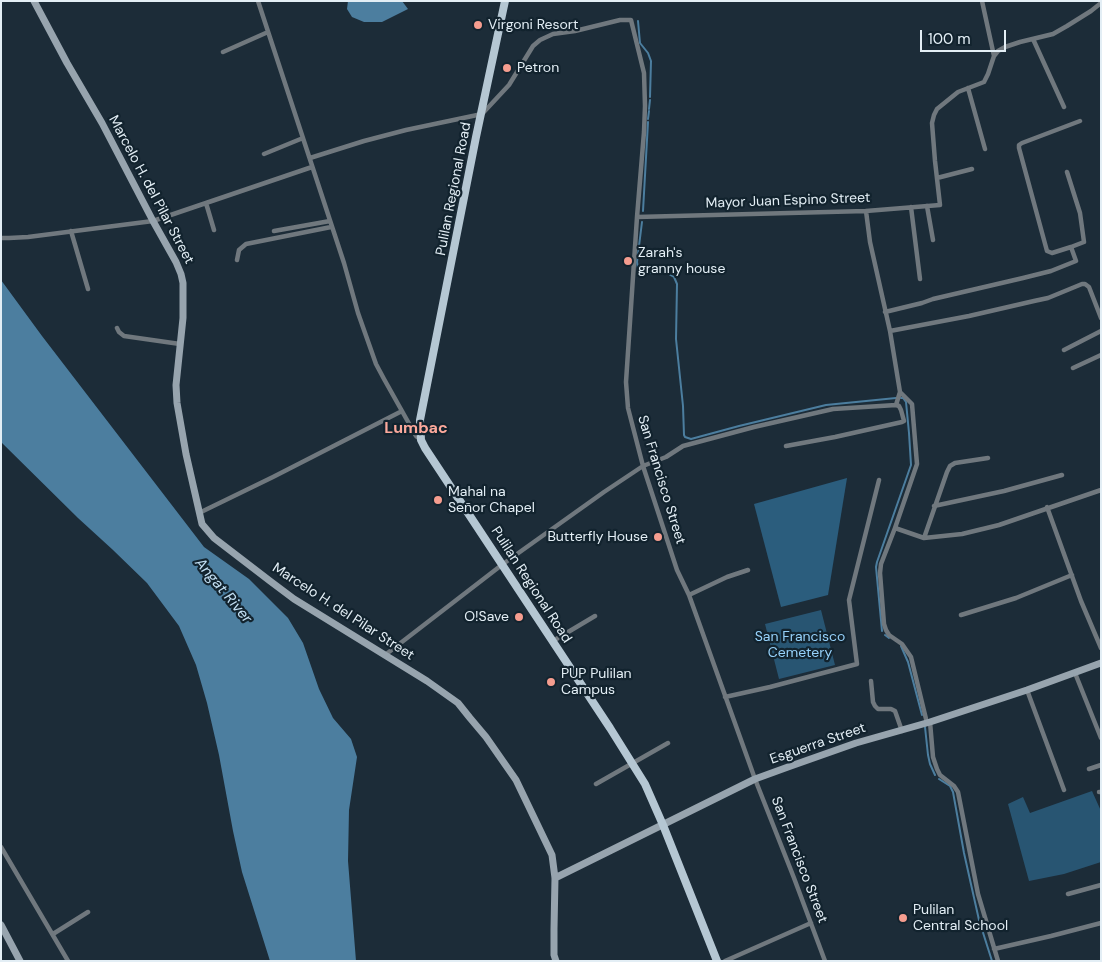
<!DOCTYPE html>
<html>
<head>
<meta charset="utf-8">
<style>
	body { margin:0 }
	#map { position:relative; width:1102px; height:962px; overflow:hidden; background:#1c2c38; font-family:"DM Sans",sans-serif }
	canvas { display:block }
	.frame { position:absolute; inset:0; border:2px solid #e3eef5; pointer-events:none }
	.scale { position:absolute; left:920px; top:30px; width:86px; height:22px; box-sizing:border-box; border:2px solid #e3eef5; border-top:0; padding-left:6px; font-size:15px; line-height:18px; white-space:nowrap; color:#e3eef5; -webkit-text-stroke:4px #12232e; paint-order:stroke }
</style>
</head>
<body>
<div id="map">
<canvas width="1102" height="962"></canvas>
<div class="frame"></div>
<div class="scale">100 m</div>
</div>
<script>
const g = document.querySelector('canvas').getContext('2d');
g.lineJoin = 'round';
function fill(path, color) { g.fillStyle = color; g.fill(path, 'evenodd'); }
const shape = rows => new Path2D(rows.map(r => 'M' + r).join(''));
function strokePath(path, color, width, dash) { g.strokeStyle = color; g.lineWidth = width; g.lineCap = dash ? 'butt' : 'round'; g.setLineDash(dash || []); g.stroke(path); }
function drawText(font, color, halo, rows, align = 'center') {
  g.font = font + ' "DM Sans",sans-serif'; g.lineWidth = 4.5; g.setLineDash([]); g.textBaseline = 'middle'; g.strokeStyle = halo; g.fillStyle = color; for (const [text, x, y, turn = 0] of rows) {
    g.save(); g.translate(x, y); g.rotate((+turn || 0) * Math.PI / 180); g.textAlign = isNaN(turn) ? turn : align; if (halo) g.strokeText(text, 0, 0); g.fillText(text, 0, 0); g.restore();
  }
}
const green = shape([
	[821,610,835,665,779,679,765,624],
	[1092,791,1101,811,1101,862,1064,874,1029,881,1008,804,1023,797,1030,813]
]);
const forest = shape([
	[847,478,828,595,781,607,754,504]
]);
const water = shape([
	[348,1,402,1,408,9,382,22,364,22,352,17,347,9],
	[1,280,42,336,204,547,249,579,288,618,303,643,319,689,333,718,351,739,357,757,349,810,348,861,356,961,270,961,242,872,233,831,219,755,207,703,196,665,179,626,147,583,113,550,78,518,1,442]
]);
const stream = shape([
	[638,21,640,43,648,53,651,61,650,97],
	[649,109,650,100],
	[648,119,649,111],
	[643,211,648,122],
	[642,222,637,262,638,269,644,273,667,273,674,277,677,284,676,339,683,406,684,435,685,437,691,439,739,426,826,405,896,398],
	[882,631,876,567,877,562,911,465,909,433,906,402,903,398,901,398],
	[885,635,889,638],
	[901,646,908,662,922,715],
	[925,727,928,755,930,764,935,775],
	[939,779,950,786,953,792,964,853,979,920,992,961]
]);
const street = shape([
	[258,1,344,263,358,313,376,364,384,379,416,436,421,440],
	[982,1,994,56],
	[1033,39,1064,107],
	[223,52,268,32],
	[968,88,985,149],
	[264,154,303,138],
	[310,158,364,141,406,130,482,114,509,85,533,46,540,40,553,34,575,31,620,20,631,20,644,73,645,106,644,132,637,217,626,382,628,408,643,466,677,570,689,595,755,779,794,878,825,961],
	[937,178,972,169],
	[206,203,214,230],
	[927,206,933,240],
	[911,207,920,279],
	[866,211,870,242,890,331,900,392,896,405],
	[637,217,866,211,940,205,935,161,932,123,934,115,937,109,958,92,984,82,988,74,994,56,998,51,1005,47,1020,42,1053,34,1067,26,1091,11,1101,3],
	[71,231,88,289],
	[274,231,330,221],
	[1,238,9,238,28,237,153,221,312,167],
	[1071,247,1052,253,1047,251,1019,148,1019,145,1022,143,1080,121],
	[237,260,239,250,246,244,331,227],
	[885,312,922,303,933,299,1023,278,1051,271,1076,261,1071,247,1084,242,1080,213,1067,172],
	[117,328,119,332,124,336,180,344],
	[890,331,969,316,1034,301,1048,298,1082,284,1085,284,1089,287,1101,318],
	[1064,350,1101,331],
	[1073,368,1101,355],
	[900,392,912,404,917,464,895,528,881,564,880,573,884,624,886,630,889,635,902,644,911,657,927,723],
	[934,506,1004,491,1062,475],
	[1047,507,1081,601,1101,648],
	[199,513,273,477,402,411],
	[895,528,924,538,962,534,999,525,1101,490],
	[924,538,947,472,950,466,955,463,988,458],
	[689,595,727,577,748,570],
	[961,615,1016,598,1072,575],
	[553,641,595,616],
	[385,655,503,564,604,492,643,466,666,457,683,446,754,427,833,409,896,405,899,406,901,410,904,421,902,422,835,437,786,446],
	[1075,673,1101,738],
	[871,681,873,702,875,706,878,709,891,709,895,711,902,731],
	[1027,690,1064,790],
	[725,697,770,687,857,664,849,600,879,480],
	[930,722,933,757,937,769,940,775,954,786,958,792,978,894,998,961],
	[1089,769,1101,765],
	[596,784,668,743],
	[1099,792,1101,792],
	[1,847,68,961],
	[1068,894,1101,885],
	[53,934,88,912],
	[994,949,1051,936,1101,923],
	[725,961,811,923]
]);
const secondary = shape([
	[34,1,67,63,102,123,153,221,176,262,181,274,183,283,183,318,176,385,177,403,186,454,202,524,214,538,270,581,294,599,427,681,458,703,470,718,486,737,516,780,552,855,555,878,554,929,554,955,556,961],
	[555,878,755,779,788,767,856,743,930,722,1027,690,1101,663],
	[1,925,20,961]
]);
const primary = shape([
	[505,1,476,137,420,420,421,440,425,448,610,728,645,784,663,825,717,961]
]);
const markers = [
	[478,25,5,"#f59d8f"],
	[507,68,5,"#f59d8f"],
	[628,261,5,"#f59d8f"],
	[438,500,5,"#f59d8f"],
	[658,537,5,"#f59d8f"],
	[519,617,5,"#f59d8f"],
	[551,682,5,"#f59d8f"],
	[903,918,5,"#f59d8f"]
];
const poiNames = [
	["Virgoni Resort",488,25],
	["Petron",517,68],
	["Zarah's",638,253],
	["granny house",638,269],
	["Mahal na",448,492],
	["Señor Chapel",448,508],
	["Butterfly House",648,537,"right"],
	["O!Save",509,617,"right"],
	["PUP Pulilan",561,674],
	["Campus",561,690],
	["Pulilan",913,910],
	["Central School",913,926]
];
const streetNames = [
	["Pulilan Regional Road",454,189,-79],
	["Marcelo H. del Pilar Street",151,190,62],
	["Mayor Juan Espino Street",788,201,-2],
	["San Francisco Street",661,480,73],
	["Pulilan Regional Road",531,585,57],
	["Marcelo H. del Pilar Street",343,612,33],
	["Esguerra Street",818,744,-19],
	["San Francisco Street",799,860,69]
];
const parkNames = [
	["San Francisco",800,637],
	["Cemetery",800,653]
];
const waterNames = [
	["Angat River",223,591,50]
];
const quarterNames = [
	["Lumbac",416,429]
];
fill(green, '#285572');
fill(forest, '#2b5d7d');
fill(water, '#4c7e9f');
strokePath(stream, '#4c7e9f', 2);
strokePath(street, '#70787e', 4.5);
strokePath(secondary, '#97a4ae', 7);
strokePath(primary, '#b5c7d3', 8);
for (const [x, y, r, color] of markers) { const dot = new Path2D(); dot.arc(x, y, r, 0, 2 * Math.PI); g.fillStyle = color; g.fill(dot); strokePath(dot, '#12232e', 2); }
drawText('14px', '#e3eef5', '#12232e', poiNames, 'left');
drawText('14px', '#e3eef5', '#12232e', streetNames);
drawText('14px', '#96d1fa', '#12232e', parkNames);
drawText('italic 15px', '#c3e0f4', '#12232e', waterNames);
drawText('bold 16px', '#fca99c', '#12232e', quarterNames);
</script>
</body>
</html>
